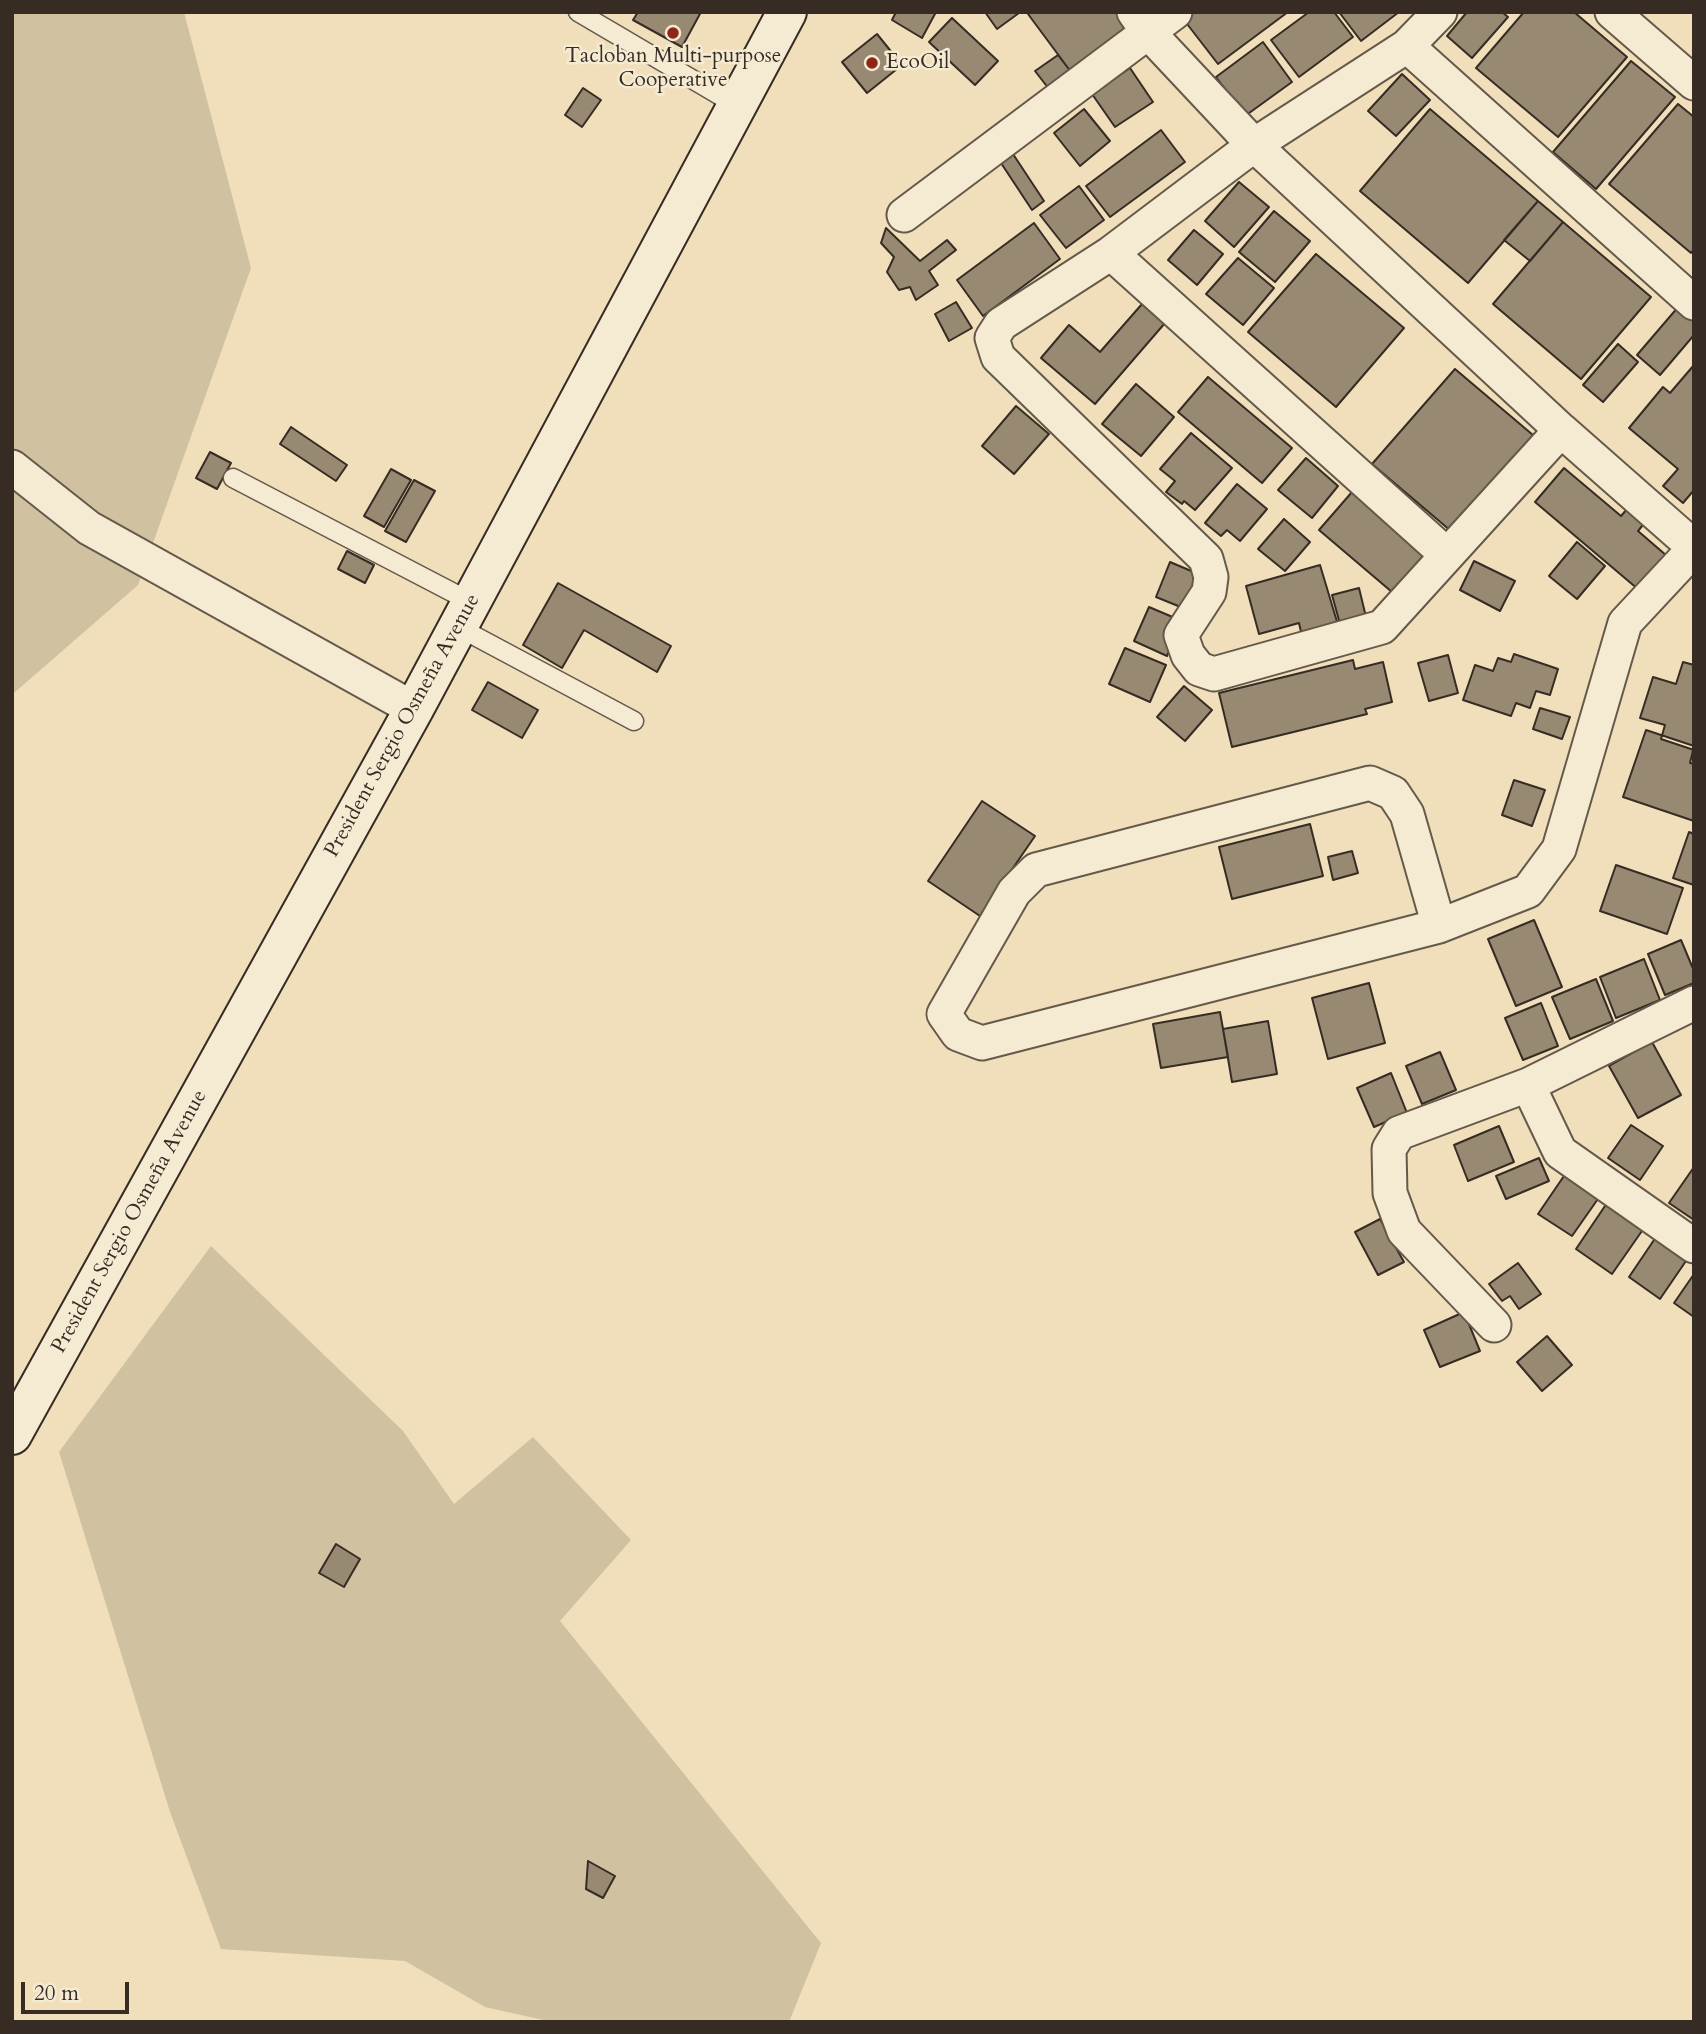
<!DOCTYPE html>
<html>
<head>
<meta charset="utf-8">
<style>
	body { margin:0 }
	#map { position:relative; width:1706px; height:2034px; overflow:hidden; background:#f0dfba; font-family:Cardo,serif }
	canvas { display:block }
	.frame { position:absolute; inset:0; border:14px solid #362c24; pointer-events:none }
	.scale { position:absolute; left:21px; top:1982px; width:108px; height:32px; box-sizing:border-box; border:4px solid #362c24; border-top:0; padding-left:9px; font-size:21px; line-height:24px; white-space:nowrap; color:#362c24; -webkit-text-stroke:5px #f5ead2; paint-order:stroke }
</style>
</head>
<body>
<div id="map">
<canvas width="1706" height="2034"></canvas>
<div class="frame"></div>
<div class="scale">20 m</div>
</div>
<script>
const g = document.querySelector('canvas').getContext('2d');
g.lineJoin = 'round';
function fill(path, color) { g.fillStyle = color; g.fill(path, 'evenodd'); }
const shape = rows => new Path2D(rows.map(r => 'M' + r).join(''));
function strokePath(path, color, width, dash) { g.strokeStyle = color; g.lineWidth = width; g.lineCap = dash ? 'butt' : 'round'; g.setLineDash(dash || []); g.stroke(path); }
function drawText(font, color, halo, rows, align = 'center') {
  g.font = font + ' Cardo,serif'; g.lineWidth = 5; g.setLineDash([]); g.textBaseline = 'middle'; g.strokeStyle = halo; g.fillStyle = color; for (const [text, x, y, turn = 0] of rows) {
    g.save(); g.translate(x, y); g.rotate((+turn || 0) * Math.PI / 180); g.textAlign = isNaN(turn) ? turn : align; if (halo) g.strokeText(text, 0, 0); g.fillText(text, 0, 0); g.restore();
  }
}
const green = shape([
	[12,12,184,12,251,268,138,585,14,693,12,697],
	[211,1246,403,1431,454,1504,533,1437,631,1540,560,1621,821,1943,789,2022,552,2022,485,2007,405,1961,221,1949,170,1812,59,1452]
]);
const building = shape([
	[638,12,701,12,682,47,633,20,638,12],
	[896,12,936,12,922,38,892,20,896,12],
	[985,12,1019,12,1019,13,997,29,985,12],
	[1031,12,1116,12,1129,29,1071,72,1028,14,1031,12],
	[1194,12,1288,12,1218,64,1184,20,1194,12],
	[1309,12,1334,12,1353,37,1299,77,1271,40,1309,12],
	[1339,12,1399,12,1361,41,1339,12],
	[1467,12,1502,12,1508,17,1472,58,1447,36,1467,12],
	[1524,12,1574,12,1627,57,1558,137,1476,68,1524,12],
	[952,18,998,61,975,85,929,42,952,18],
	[877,34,902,65,867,93,842,62,877,34],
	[1263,42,1292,82,1245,116,1216,77,1263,42],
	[1058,55,1071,72,1049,89,1035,71,1058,55],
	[1631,61,1675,97,1596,189,1553,152,1631,61],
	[1130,68,1153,102,1115,127,1092,94,1130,68],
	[1402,74,1430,100,1396,136,1368,111,1402,74],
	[583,88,601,100,582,127,565,115,583,88],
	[1678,104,1694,117,1694,249,1691,253,1609,184,1678,104],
	[1084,109,1110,141,1080,166,1054,133,1084,109],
	[1430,109,1538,201,1468,283,1360,191,1430,109],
	[1161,130,1185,162,1110,217,1086,186,1161,130],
	[1013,154,1044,201,1032,210,1001,163,1013,154],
	[1239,182,1269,207,1234,247,1205,221,1239,182],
	[1079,186,1104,220,1066,248,1040,215,1079,186],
	[1538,201,1563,222,1530,261,1504,240,1538,201],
	[1274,211,1310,241,1275,282,1239,252,1274,211],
	[1563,222,1651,297,1581,379,1493,304,1563,222],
	[1034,223,1060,259,983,316,957,280,1034,223],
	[886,228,920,261,947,240,956,250,929,271,938,285,916,300,910,287,899,290,887,272,894,257,881,243,886,228],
	[1194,230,1223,254,1197,285,1168,260,1194,230],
	[1316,254,1404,328,1336,407,1248,332,1316,254],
	[1238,258,1274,288,1243,325,1206,294,1238,258],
	[956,302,972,328,949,341,935,314,956,302],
	[1142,304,1165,323,1095,404,1041,358,1069,325,1100,352,1142,304],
	[1679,306,1694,319,1694,335,1660,375,1637,355,1679,306],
	[1618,344,1638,362,1603,402,1583,385,1618,344],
	[1694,365,1694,490,1683,503,1663,486,1678,469,1629,428,1663,387,1670,393,1694,365],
	[1455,369,1540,441,1458,537,1372,464,1455,369],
	[1208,377,1292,448,1262,483,1178,412,1208,377],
	[1136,384,1174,417,1141,456,1102,424,1136,384],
	[1016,406,1049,434,1014,474,982,446,1016,406],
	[291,427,347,465,336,481,280,444,291,427],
	[1191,433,1232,468,1195,510,1184,501,1182,504,1166,492,1175,481,1160,469,1191,433],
	[210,452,231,463,217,489,196,478,210,452],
	[1306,458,1338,486,1312,518,1278,490,1306,458],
	[1564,468,1621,516,1634,501,1651,515,1638,531,1667,556,1639,590,1535,502,1564,468],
	[391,469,411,480,384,527,364,516,391,469],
	[414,480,435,491,406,542,385,531,414,480],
	[1237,484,1267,509,1240,541,1227,530,1221,536,1205,523,1237,484],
	[1352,492,1431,560,1399,598,1319,530,1352,492],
	[1284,519,1310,542,1285,571,1258,549,1284,519],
	[1577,542,1605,566,1577,599,1549,576,1577,542],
	[347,551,374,565,365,583,338,569,347,551],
	[1474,561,1515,581,1500,611,1460,590,1474,561],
	[1170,562,1203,576,1188,610,1156,597,1170,562],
	[1320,565,1338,625,1302,636,1299,623,1259,634,1246,586,1320,565],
	[558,583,671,646,657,672,584,630,562,668,523,645,558,583],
	[1359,588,1366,617,1340,624,1332,595,1359,588],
	[1149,607,1182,621,1167,656,1134,641,1149,607],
	[1125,648,1166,665,1150,702,1109,684,1125,648],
	[1514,654,1558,669,1550,695,1536,691,1530,708,1516,703,1511,716,1463,700,1475,665,1493,671,1498,658,1511,662,1514,654],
	[1448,655,1458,693,1429,701,1418,663,1448,655],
	[1353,660,1355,669,1383,662,1392,702,1365,709,1367,714,1232,747,1219,693,1353,660],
	[1683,662,1694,665,1694,750,1661,739,1665,725,1640,718,1653,677,1676,684,1683,662],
	[488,682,538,710,522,738,472,710,488,682],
	[1184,686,1212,710,1185,741,1157,717,1184,686],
	[1540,708,1570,717,1562,739,1533,729,1540,708],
	[1646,730,1694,746,1690,763,1694,764,1694,821,1623,797,1646,730],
	[1514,780,1545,790,1532,826,1502,815,1514,780],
	[982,801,1035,836,980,916,928,881,982,801],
	[1310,824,1323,876,1232,899,1219,847,1310,824],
	[1689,832,1694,834,1694,885,1673,878,1689,832],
	[1352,851,1358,873,1333,880,1328,857,1352,851],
	[1616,865,1683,888,1667,934,1600,911,1616,865],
	[1534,920,1562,987,1516,1006,1488,939,1534,920],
	[1681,940,1694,971,1694,983,1665,995,1648,954,1681,940],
	[1644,959,1660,1000,1616,1018,1600,977,1644,959],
	[1596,979,1613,1021,1570,1039,1552,997,1596,979],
	[1369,983,1385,1043,1328,1059,1312,998,1369,983],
	[1541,1003,1558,1046,1523,1060,1505,1018,1541,1003],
	[1220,1012,1228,1057,1161,1068,1153,1024,1220,1012],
	[1268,1021,1277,1074,1232,1082,1223,1029,1268,1021],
	[1652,1042,1681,1095,1638,1118,1609,1066,1652,1042],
	[1440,1052,1456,1090,1422,1104,1406,1066,1440,1052],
	[1391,1073,1407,1113,1374,1127,1357,1088,1391,1073],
	[1631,1125,1663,1146,1640,1180,1608,1158,1631,1125],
	[1499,1126,1514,1162,1468,1181,1454,1145,1499,1126],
	[1539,1158,1549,1181,1506,1199,1496,1176,1539,1158],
	[1694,1167,1694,1220,1669,1203,1694,1167],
	[1566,1173,1600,1196,1572,1236,1538,1214,1566,1173],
	[1607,1203,1644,1228,1612,1274,1576,1249,1607,1203],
	[1380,1219,1404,1262,1378,1275,1355,1232,1380,1219],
	[1656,1237,1688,1258,1660,1299,1629,1277,1656,1237],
	[1518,1263,1541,1294,1519,1309,1510,1296,1502,1301,1489,1284,1518,1263],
	[1694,1274,1694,1317,1674,1303,1694,1274],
	[1464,1312,1480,1351,1440,1367,1424,1330,1464,1312],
	[1547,1336,1572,1365,1542,1391,1517,1362,1547,1336],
	[336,1544,360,1559,344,1587,319,1573,336,1544],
	[588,1861,615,1876,603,1898,586,1889,588,1861]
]);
const lane = shape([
	[578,12,736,105],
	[233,478,471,602],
	[458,627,634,721]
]);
const street = shape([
	[1134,12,1147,31,1254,145,1561,430,1694,547],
	[1440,12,1407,46,1254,145,1111,253,1001,324,992,338,998,357,1206,559,1211,577,1209,592,1181,635,1188,655,1199,669,1214,674,1382,627,1561,430],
	[1612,12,1694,83],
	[1407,46,1694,303],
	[904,215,1175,12],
	[1111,253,1447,555],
	[12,467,89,528,414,709],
	[1439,926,1407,814,1393,793,1370,783,1036,870,1014,892,944,1014,958,1034,982,1043,1439,926,1528,891,1559,849,1625,623,1694,549],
	[1694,1003,1528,1085,1560,1152,1694,1246],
	[1494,1325,1404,1231,1390,1193,1389,1149,1399,1133,1528,1085]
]);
const secondary = shape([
	[12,1435,414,709,787,12]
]);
const markers = [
	[673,33,7,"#8f2418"],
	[872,63,7,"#8f2418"]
];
const poiNames = [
	["Tacloban Multi-purpose",673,57],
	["Cooperative",673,81],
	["EcoOil",886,63,"left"]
];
const streetNames = [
	["President Sergio Osmeña Avenue",403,726,-61],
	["President Sergio Osmeña Avenue",130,1222,-61]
];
fill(green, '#d0c1a0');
fill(building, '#978972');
strokePath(building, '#362c24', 2);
strokePath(lane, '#64594a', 21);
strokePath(street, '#64594a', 37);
strokePath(secondary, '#362c24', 42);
strokePath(lane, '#f5ead2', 18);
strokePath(street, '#f5ead2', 33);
strokePath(secondary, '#f5ead2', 38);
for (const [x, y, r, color] of markers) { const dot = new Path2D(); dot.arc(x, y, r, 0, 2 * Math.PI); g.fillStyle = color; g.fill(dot); strokePath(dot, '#f5ead2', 2.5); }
drawText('21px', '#362c24', '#f5ead2', poiNames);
drawText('21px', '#362c24', '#f5ead2', streetNames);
</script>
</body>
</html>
